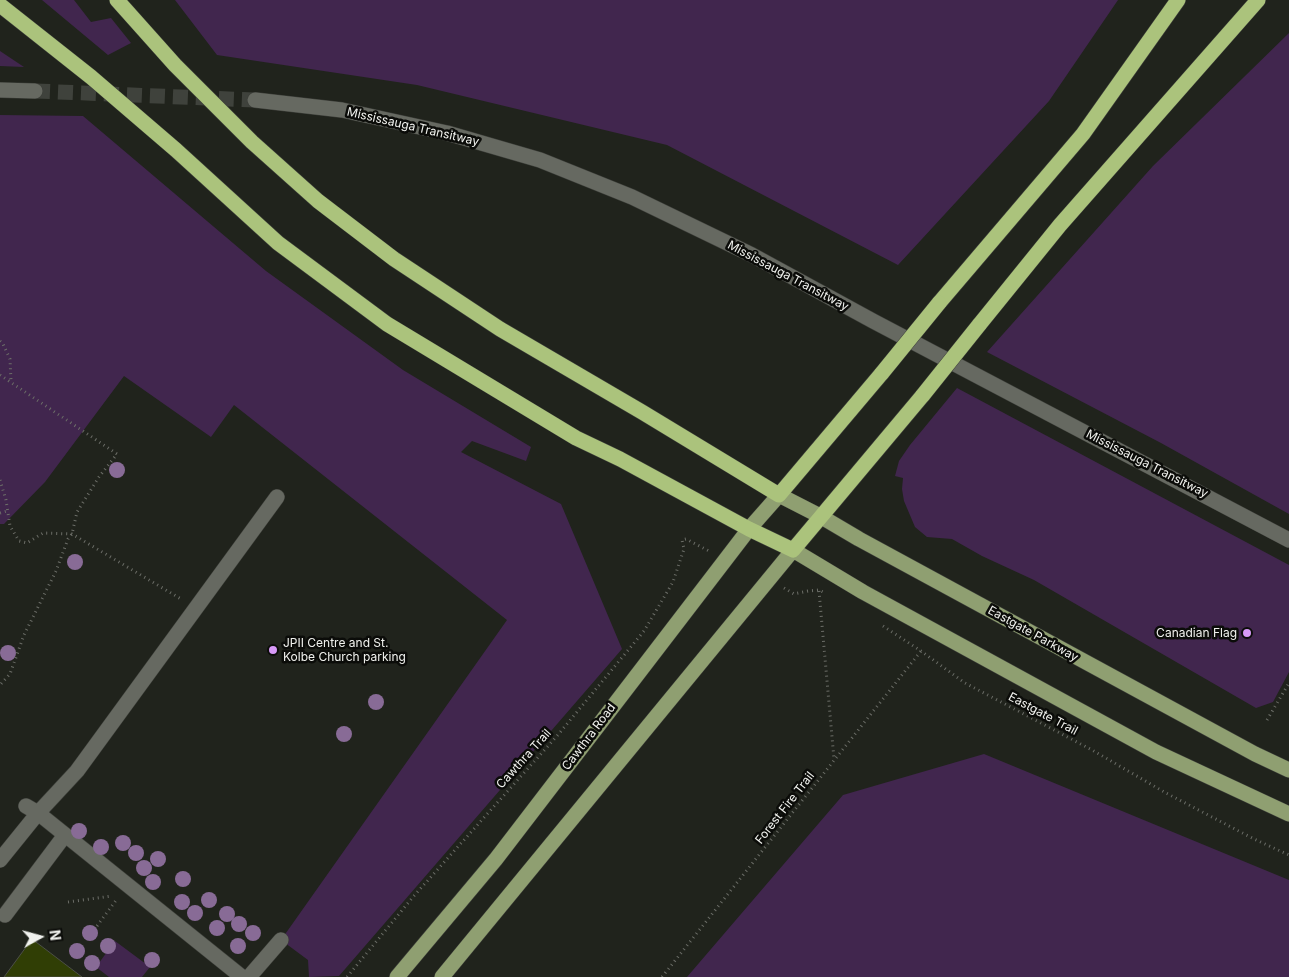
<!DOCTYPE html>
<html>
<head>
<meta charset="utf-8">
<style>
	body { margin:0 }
	#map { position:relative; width:1289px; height:977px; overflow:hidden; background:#20231c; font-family:Inter,sans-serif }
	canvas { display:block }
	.north { position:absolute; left:15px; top:912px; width:50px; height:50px; -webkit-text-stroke:4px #0b0c09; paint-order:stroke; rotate:83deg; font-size:14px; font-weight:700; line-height:20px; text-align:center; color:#f1f2ee }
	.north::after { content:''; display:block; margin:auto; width:18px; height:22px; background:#f1f2ee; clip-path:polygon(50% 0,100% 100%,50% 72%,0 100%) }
</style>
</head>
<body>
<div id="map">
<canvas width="1289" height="977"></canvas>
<div class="north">N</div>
</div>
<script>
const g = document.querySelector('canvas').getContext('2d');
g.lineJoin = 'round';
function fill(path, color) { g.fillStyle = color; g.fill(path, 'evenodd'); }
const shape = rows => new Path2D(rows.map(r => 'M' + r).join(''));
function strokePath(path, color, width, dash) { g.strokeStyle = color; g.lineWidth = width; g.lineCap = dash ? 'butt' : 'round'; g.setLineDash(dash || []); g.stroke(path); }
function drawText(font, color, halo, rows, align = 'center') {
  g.font = font + ' Inter,sans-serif'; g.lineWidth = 5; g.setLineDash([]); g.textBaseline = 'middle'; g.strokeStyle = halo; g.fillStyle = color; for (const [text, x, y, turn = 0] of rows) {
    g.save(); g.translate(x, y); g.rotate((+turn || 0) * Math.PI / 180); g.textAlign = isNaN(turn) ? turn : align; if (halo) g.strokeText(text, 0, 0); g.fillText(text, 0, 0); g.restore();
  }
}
const green = shape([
	[42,0,74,0,91,22,111,18,131,43,108,55],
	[175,0,1118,0,1049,101,898,265,667,145,417,85,217,55],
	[1289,33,1289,514,1161,443,987,352,1153,166],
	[0,51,24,67,0,66],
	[0,115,83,116,266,271,403,370,531,447,526,461,472,441,461,452,561,504,622,649,339,976,309,977,308,960,281,940,507,620,234,405,211,437,124,376,45,482,4,524,0,524],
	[957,388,1289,565,1289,672,1273,702,1256,708,1034,580,982,556,952,539,927,537,915,527,904,501,902,489,903,478,895,476,899,461,910,445],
	[984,754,1289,880,1289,977,687,977,843,795],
	[115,941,150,967,142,977,109,977,96,967]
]);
const building = shape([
	[32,939,82,977,4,977,32,939]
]);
const minorTunnel = shape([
	[35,91,255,100]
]);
const path = shape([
	[0,341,3,344,10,359,11,381],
	[0,375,117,454,99,477,77,512,72,534,68,539,56,571,24,635,10,674,0,685],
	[0,480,6,500,10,526,19,541,27,543,43,533,72,534,181,599],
	[0,513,7,511],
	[784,588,794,594,808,591,819,590,823,592],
	[819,591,834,759],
	[883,626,921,651,965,683,1092,750,1166,793,1254,839,1289,855],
	[1267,720,1289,683],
	[68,902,112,896],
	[94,930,117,899],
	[347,977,413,897,557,736,644,631,673,582,684,549,682,540,686,539,709,551],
	[662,977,921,651]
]);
const minor = shape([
	[0,90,35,91],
	[255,100,342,110,447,133,540,160,632,197,752,255,873,321,1289,540],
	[26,806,38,813,242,977],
	[0,860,38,813,77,771,277,497],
	[5,915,65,835],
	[249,977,281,940]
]);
const major = shape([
	[397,977,496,859,749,529,779,495,820,516,859,539,1255,754,1289,770],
	[442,977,793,550,863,592,1156,752,1289,814]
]);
const highway = shape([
	[117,0,175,65,252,142,318,201,394,259,500,329,642,412,779,495,882,373],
	[0,5,91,77,176,150,278,243,387,324,576,438,620,459,749,529,793,550,923,395],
	[939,303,1083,134,1178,0],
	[979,325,1060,225,1258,0]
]);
const highwayBridge = shape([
	[882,373,939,303],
	[923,395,979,325]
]);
const trees = [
	[117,470],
	[75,562],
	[8,653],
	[376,702],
	[344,734],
	[79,831],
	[123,843],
	[101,847],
	[136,853],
	[158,859],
	[144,868],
	[183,879],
	[153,882],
	[209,900],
	[182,902],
	[195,913],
	[227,914],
	[239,924],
	[217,928],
	[90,933],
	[253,933],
	[108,946],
	[238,946],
	[77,951],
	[152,960],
	[92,963]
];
const markers = [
	[1247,633,5,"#d89af8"],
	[273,650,5,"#d89af8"]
];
const streetNames = [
	["Mississauga Transitway",413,127,13],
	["Mississauga Transitway",788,276,28],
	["Mississauga Transitway",1147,464,27],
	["Eastgate Parkway",1033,634,29],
	["Eastgate Trail",1043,714,28],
	["Cawthra Road",589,737,-53],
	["Cawthra Trail",524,759,-48],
	["Forest Fire Trail",785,808,-52]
];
const poiNames = [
	["Canadian Flag",1237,633],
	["JPII Centre and St.",283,643,"left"],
	["Kolbe Church parking",283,657,"left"]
];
fill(green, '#41264e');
fill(building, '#303e05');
strokePath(building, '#4c4f47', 1);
strokePath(minorTunnel, '#3f423c', 15, [15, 8]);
strokePath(minor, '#3d3f3a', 16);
strokePath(major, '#3d3f3a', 16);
strokePath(highway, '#3d3f3a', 16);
strokePath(path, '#6c6e68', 3, [1, 4]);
strokePath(minor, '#666961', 15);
strokePath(major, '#8f9f71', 15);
strokePath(highway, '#abc37c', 15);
strokePath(highwayBridge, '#3d3f3a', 16, []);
strokePath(highwayBridge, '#abc37c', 15);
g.fillStyle = '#886b96';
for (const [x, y] of trees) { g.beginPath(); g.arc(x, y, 8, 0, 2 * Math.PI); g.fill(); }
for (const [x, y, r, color] of markers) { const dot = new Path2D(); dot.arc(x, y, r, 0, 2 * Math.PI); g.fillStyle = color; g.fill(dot); strokePath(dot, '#0b0c09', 2); }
drawText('12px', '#f1f2ee', '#0b0c09', streetNames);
drawText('12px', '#f1f2ee', '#0b0c09', poiNames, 'right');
</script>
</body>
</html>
